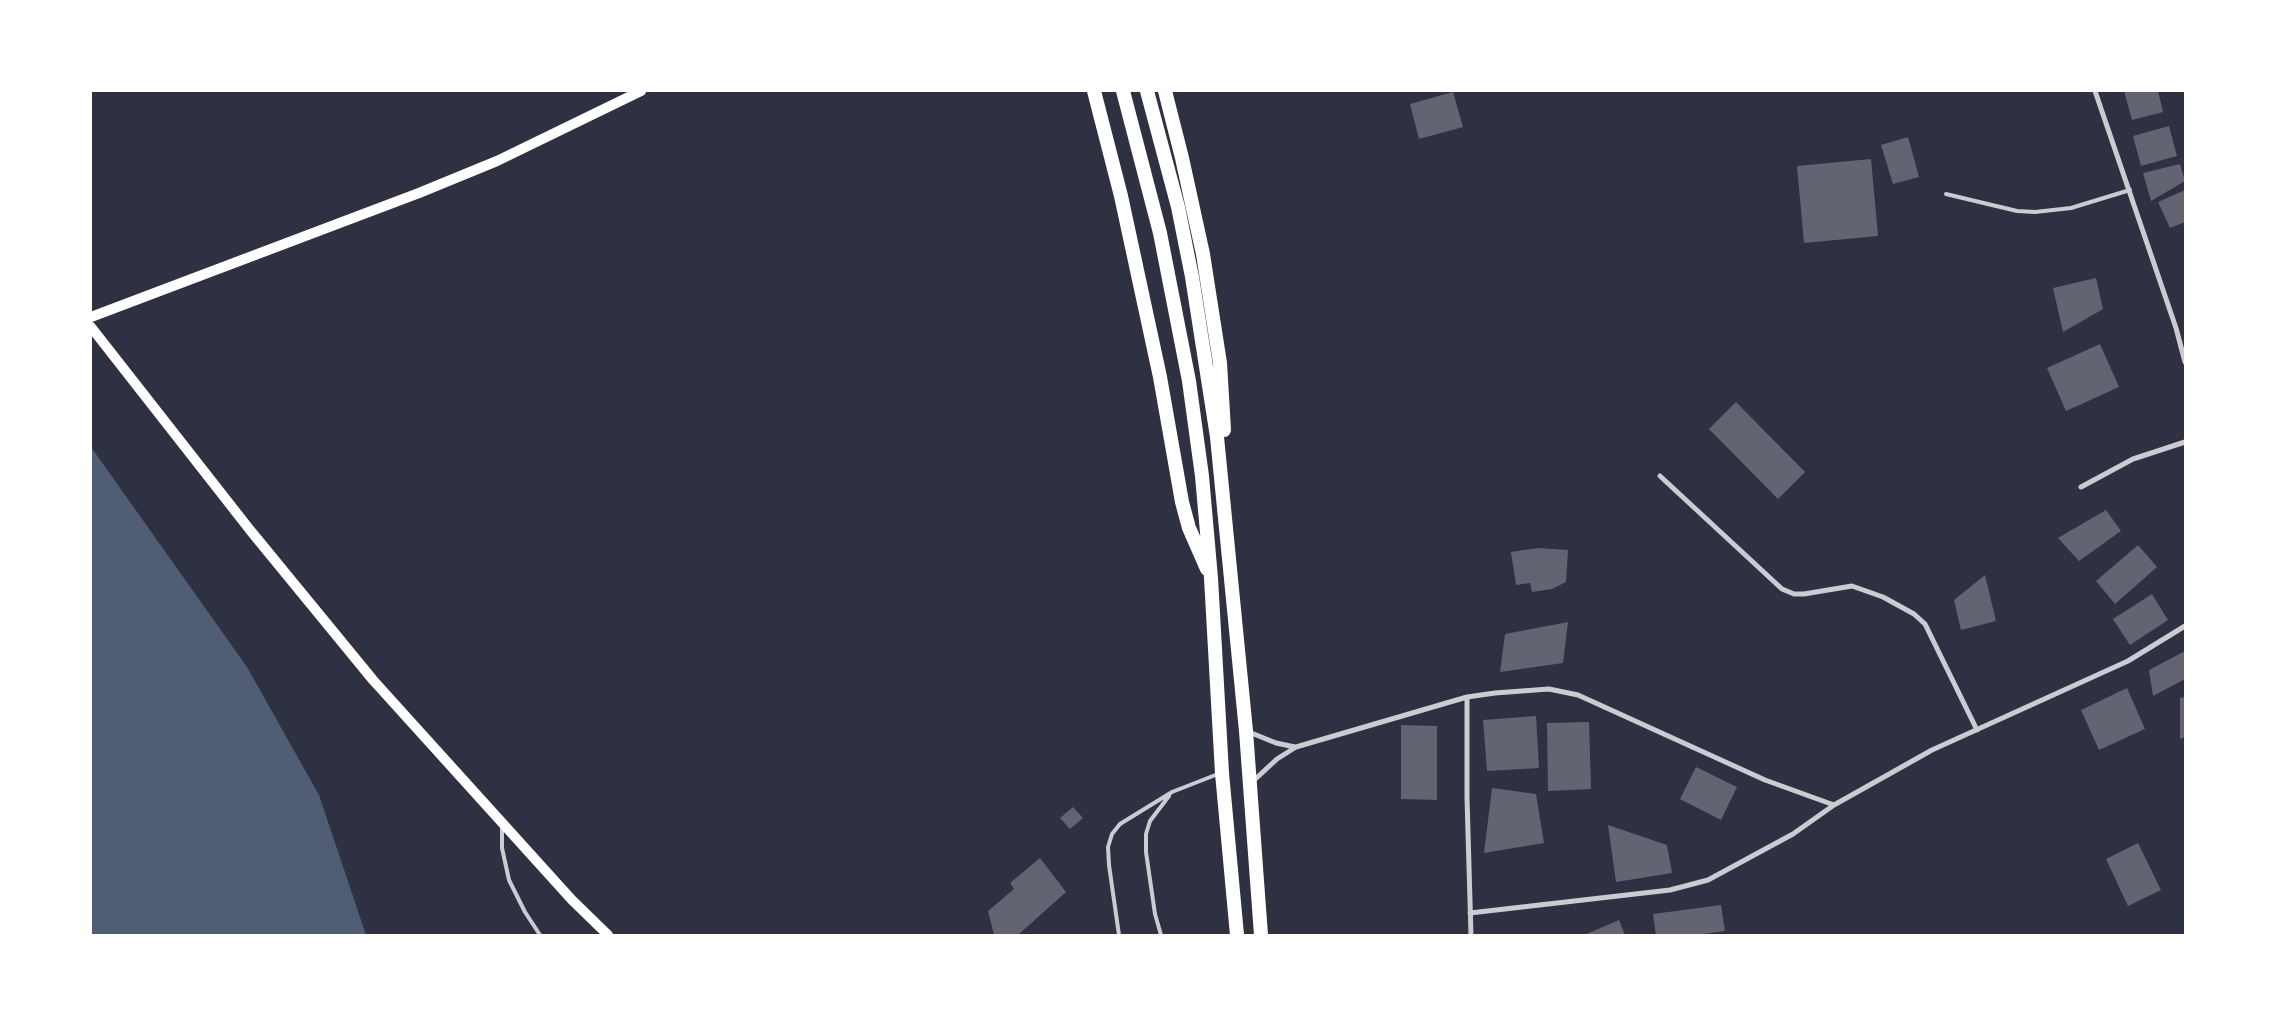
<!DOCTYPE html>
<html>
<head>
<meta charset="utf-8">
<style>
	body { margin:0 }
	#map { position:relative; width:2276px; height:1026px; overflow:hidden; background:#2d3142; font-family:Rubik,sans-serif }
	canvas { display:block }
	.frame { position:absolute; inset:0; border:92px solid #fff; pointer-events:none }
</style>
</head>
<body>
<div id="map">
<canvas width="2276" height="1026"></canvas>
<div class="frame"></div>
</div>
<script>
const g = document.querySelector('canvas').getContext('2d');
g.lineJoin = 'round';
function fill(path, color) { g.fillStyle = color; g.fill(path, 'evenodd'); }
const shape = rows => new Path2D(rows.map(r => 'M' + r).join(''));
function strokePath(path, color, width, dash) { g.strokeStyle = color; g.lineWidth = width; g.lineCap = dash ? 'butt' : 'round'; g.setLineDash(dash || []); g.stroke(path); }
const water = shape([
	[91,447,247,667,319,795,366,935,91,935]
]);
const building = shape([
	[2124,91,2158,91,2163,112,2132,120],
	[1453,92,1463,127,1419,139,1410,104],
	[2169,126,2177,156,2141,166,2133,136],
	[1908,137,1919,177,1893,184,1881,145],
	[1871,159,1878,236,1804,243,1797,166],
	[2180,164,2185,181,2151,201,2143,173],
	[2185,190,2185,222,2170,228,2158,202],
	[2096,278,2103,309,2063,332,2053,288],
	[2100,344,2119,387,2066,411,2047,368],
	[1736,402,1805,472,1778,499,1709,429],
	[2106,510,2121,531,2079,561,2058,538],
	[2138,545,2157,567,2115,604,2096,581],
	[1538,548,1568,550,1566,582,1552,589,1532,592,1530,583,1516,585,1511,552],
	[1985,575,1996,621,1961,630,1954,600],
	[2152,594,2168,620,2130,645,2113,619],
	[1568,622,1563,663,1500,672,1505,634],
	[2185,651,2185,679,2153,696,2149,670],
	[2127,688,2145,729,2099,750,2081,710],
	[2185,697,2185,737,2180,739,2180,698],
	[1536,716,1539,768,1487,771,1483,720],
	[1589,722,1591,789,1548,791,1547,723],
	[1401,725,1437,726,1437,800,1401,799],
	[1696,767,1737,787,1721,820,1680,799],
	[1492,788,1536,794,1544,843,1484,853],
	[1073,807,1083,818,1070,829,1060,818],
	[1608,825,1667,845,1672,873,1616,882],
	[2138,843,2161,890,2128,906,2106,859],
	[1040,858,1066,892,1018,935,994,935,988,911,1014,889,1010,883],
	[1721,905,1725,931,1697,935,1656,935,1653,914],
	[1619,920,1625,935,1584,935]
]);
const service = shape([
	[1946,194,2017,211,2035,212,2071,208,2130,190],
	[502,827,502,848,509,880,525,912,540,935],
	[1119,935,1109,865,1108,847,1112,834,1120,824,1172,792,1218,774],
	[1161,935,1155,914,1146,852,1146,834,1150,821,1169,796]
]);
const minor = shape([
	[2095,91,2176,328,2185,362],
	[1660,476,1782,589,1794,594,1804,594,1852,586,1883,597,1914,614,1925,624,1977,730],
	[2081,487,2133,459,2185,442],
	[1467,697,1467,798,1471,935],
	[1249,732,1276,743,1295,747],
	[1251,783,1277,759,1296,747,1467,697,1495,693,1549,689,1578,695,1765,780,1834,805],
	[1470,913,1670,890,1708,880,1793,834,1834,805,1932,750,2128,661,2185,626]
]);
const secondary = shape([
	[91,317,419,193,497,161,641,91],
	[91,327,250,530,373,680,572,900,608,935]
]);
const trunk = shape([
	[1094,91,1121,196,1160,377,1182,502,1189,528,1207,569],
	[1123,91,1160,233,1189,381,1202,476,1211,578,1222,773,1237,935],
	[1147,91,1178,207,1192,277,1217,437,1246,731,1261,935],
	[1165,91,1182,158,1203,254,1220,363,1224,430]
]);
fill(water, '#4f5d75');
fill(building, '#626471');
strokePath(service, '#caccd0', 4);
strokePath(minor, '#caccd0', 5);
strokePath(secondary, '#fff', 10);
strokePath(trunk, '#fff', 14);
</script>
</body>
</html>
